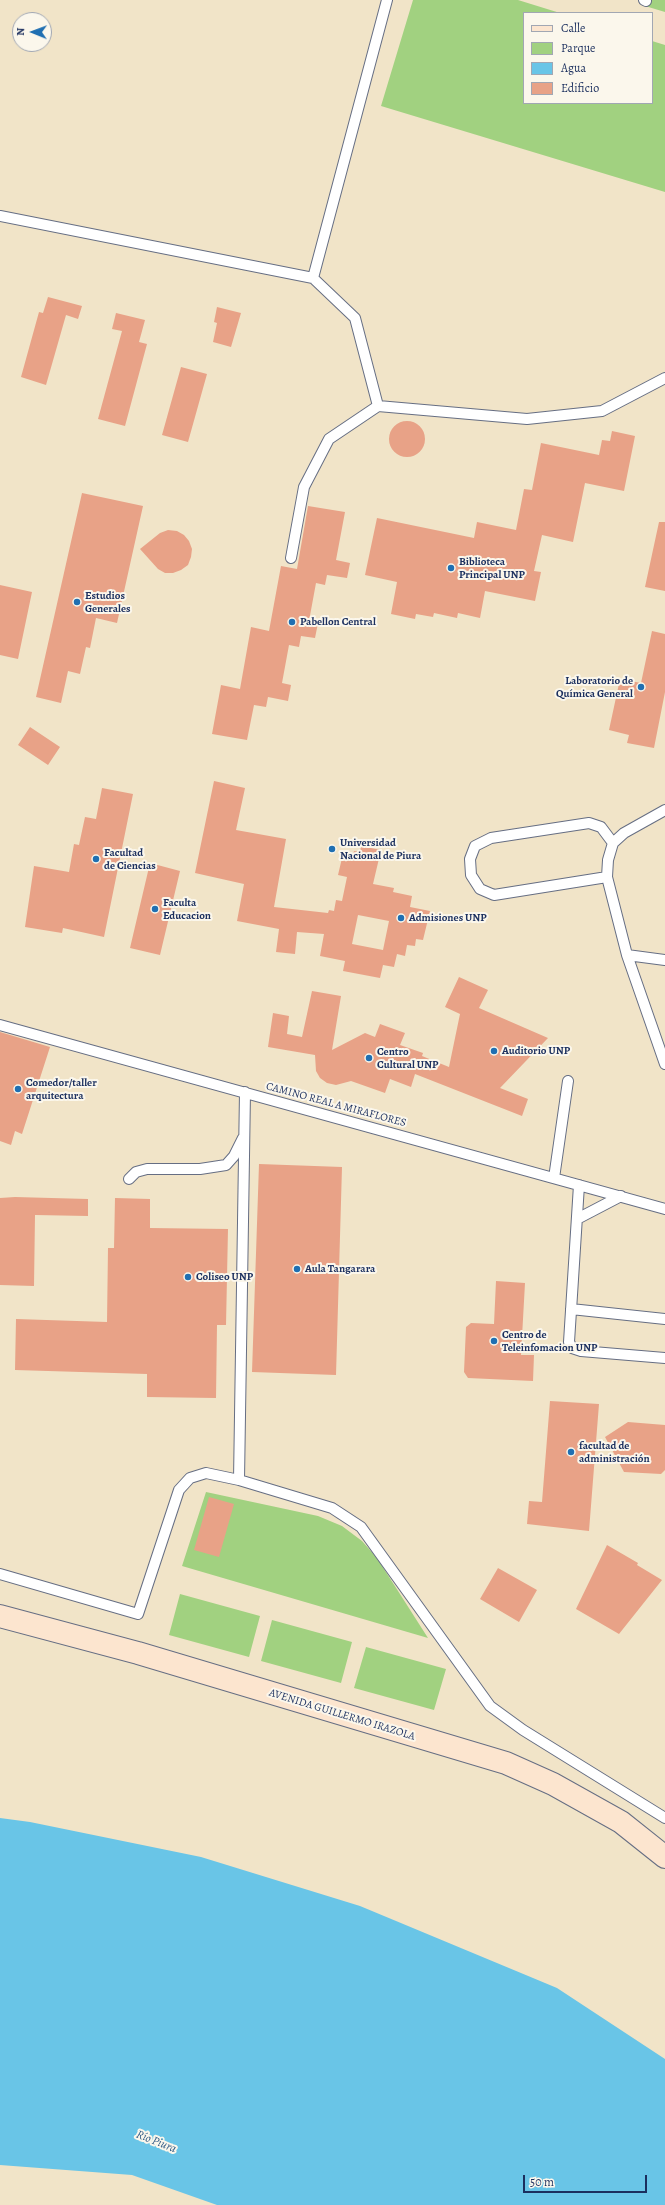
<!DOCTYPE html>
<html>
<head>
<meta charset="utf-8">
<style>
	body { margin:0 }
	#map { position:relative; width:665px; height:2205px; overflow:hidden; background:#f1e4c8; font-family:Alegreya,serif }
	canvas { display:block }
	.legend { position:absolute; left:523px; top:12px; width:130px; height:92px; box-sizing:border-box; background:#fbf7ec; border:1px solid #a1a7b3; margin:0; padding:5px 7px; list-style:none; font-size:12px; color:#1b2f5e }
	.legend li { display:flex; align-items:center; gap:8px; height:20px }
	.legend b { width:20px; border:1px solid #a1a7b3 }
	.north { position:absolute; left:12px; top:12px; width:40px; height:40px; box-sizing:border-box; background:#fbf7ec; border:1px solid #a1a7b3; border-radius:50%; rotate:271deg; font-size:11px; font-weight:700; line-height:16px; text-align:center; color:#1b2f5e }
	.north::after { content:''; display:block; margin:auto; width:14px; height:18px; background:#1f6fb2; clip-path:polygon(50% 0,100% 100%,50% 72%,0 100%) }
	.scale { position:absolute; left:523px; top:2175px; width:124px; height:18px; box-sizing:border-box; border:2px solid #1b2f5e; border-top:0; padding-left:5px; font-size:12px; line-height:14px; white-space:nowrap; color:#1b2f5e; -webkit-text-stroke:3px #fbf7ec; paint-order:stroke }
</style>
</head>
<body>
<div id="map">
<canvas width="665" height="2205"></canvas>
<ul class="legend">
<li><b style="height:5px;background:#fce5cf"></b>Calle</li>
<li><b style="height:11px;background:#a1d180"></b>Parque</li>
<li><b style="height:11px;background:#69c5e7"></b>Agua</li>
<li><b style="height:11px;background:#e8a287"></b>Edificio</li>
</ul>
<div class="north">N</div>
<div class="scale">50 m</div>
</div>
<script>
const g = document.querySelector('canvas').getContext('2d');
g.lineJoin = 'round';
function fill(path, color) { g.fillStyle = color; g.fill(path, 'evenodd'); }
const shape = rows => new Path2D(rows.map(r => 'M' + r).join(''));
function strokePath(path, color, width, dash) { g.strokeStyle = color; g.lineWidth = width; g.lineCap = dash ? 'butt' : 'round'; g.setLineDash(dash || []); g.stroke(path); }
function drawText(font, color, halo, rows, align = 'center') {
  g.font = font + ' Alegreya,serif'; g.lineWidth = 4; g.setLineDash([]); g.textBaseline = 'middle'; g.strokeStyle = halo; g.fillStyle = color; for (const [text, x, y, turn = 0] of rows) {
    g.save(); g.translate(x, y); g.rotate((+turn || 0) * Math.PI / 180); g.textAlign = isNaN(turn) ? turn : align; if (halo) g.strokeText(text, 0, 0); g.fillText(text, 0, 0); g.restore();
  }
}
const green = shape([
	[413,0,518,0,560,13,524,13,524,103,652,103,652,41,665,45,665,192,381,106],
	[646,0,665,0,665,12,645,6],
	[206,1492,318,1516,342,1526,362,1541,377,1558,428,1638,182,1566],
	[180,1594,260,1616,249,1657,169,1635],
	[272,1620,352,1642,341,1683,261,1661],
	[366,1647,446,1669,434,1710,354,1688]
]);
const water = shape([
	[0,1818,30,1822,201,1857,360,1906,557,1988,665,2059,665,2205,217,2205,132,2175,0,2165]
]);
const building = shape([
	[48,297,82,306,78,319,66,315,46,385,21,377,39,312,43,313],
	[217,307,241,313,231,347,213,342,217,323,214,322],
	[116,313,145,320,139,342,147,344,125,426,98,419,122,331,112,329],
	[181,367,207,374,188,442,162,435],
	'389 439a18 18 0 1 1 36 0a18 18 0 1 1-36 0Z',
	[612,431,635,436,624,491,585,483,573,542,542,535,534,571,541,572,535,601,485,591,480,618,458,613,457,618,434,613,433,617,416,614,415,619,391,614,397,582,365,575,377,518,474,538,477,522,516,530,524,489,532,490,541,443,599,455,602,440,610,441],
	[82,493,143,506,117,623,96,618,90,648,86,647,80,674,68,671,61,703,36,697],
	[308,506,345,512,336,560,350,563,347,578,327,575,325,585,316,583,309,621,318,623,315,638,301,636,299,647,289,645,282,683,291,685,288,701,268,697,266,707,254,705,247,740,212,734,221,685,240,689,251,627,269,631,281,566,297,569],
	[659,522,665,522,665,591,645,587],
	[168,530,177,531,184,535,189,541,192,549,191,557,188,565,181,570,173,573,165,573,158,569,140,549,160,533],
	[0,585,32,592,18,659,0,655],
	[652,631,665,634,665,692,654,748,627,743,629,735,609,730,620,679,641,683],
	[30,727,60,747,48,765,18,745],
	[214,781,245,788,236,830,286,839,274,907,328,913,329,910,334,911,336,900,342,901,347,877,338,875,342,858,352,860,354,851,360,852,361,846,381,850,373,884,394,888,393,892,412,896,410,907,430,911,423,940,416,939,415,946,407,945,405,956,397,954,394,967,383,965,380,978,343,971,345,961,320,956,324,934,297,932,295,954,276,952,279,929,237,921,244,884,195,873],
	[358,915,389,921,383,950,352,944],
	[102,788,133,794,104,937,63,928,62,933,25,927,34,866,69,872,74,844,79,845,85,817,96,819],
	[150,863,180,871,160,955,130,948],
	[459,977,488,990,479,1008,548,1038,500,1088,528,1099,522,1116,415,1074,411,1087,390,1079,385,1093,351,1081,336,1085,327,1083,320,1078,316,1071,315,1055,268,1047,273,1013,289,1016,287,1034,302,1037,312,991,341,996,332,1050,365,1033,375,1037,380,1024,405,1033,400,1045,423,1053,422,1056,449,1067,460,1014,445,1007],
	[0,1032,50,1047,22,1134,15,1131,11,1145,0,1141],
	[259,1164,342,1167,336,1375,252,1372],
	[15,1197,88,1199,88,1216,35,1215,34,1286,0,1285,0,1198],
	[115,1198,150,1199,150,1228,228,1229,226,1325,217,1325,216,1398,147,1397,147,1374,15,1370,16,1319,107,1322,108,1248,114,1248],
	[496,1281,525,1283,521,1355,534,1355,533,1381,468,1378,464,1372,466,1327,471,1323,494,1324],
	[550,1401,599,1404,589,1531,527,1524,529,1501,542,1502],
	[628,1422,665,1425,665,1470,661,1474,624,1472,605,1437],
	[209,1497,234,1504,219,1557,194,1550],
	[607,1545,638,1563,637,1565,662,1580,619,1634,576,1609],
	[498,1568,537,1590,519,1622,480,1599]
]);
const lane = shape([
	[644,0,646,1],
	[0,216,313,278],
	[378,406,527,419,602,411,665,378],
	[291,558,304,487,329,439,378,406,355,318,313,278,387,0],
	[665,810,624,833,613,843,608,860,607,877,627,955,665,1064],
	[607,877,494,895,480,889,471,875,470,859,475,846,491,838,589,823,601,827,613,843],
	[627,955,665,960],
	[0,1025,665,1209],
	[554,1178,568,1081],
	[129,1179,136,1172,147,1169,200,1169,226,1165,234,1156,243,1138],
	[579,1185,569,1342,572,1348,581,1351,665,1358],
	[577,1219,621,1196],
	[571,1309,665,1319],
	[239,1480,245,1092],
	[0,1574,138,1614,179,1490,190,1478,206,1473,239,1480,332,1508,361,1527,490,1706,523,1730,665,1818]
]);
const secondary = shape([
	[0,1616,138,1653,506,1763,553,1784,621,1822,665,1857]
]);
const markers = [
	[451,568,4,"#1f6fb2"],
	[77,602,4,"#1f6fb2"],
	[292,622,4,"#1f6fb2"],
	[641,687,4,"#1f6fb2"],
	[332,849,4,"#1f6fb2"],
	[96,859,4,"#1f6fb2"],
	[155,909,4,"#1f6fb2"],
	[401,918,4,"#1f6fb2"],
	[494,1051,4,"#1f6fb2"],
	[369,1058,4,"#1f6fb2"],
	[18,1089,4,"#1f6fb2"],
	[297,1269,4,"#1f6fb2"],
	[188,1277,4,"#1f6fb2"],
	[494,1341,4,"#1f6fb2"],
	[571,1452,4,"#1f6fb2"]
];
const poiNames = [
	["Biblioteca",459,562],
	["Principal UNP",459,575],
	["Estudios",85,596],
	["Generales",85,609],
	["Pabellon Central",300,622],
	["Laboratorio de",633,681,"right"],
	["Química General",633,694,"right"],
	["Universidad",340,843],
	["Nacional de Piura",340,856],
	["Facultad",104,853],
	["de Ciencias",104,866],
	["Faculta",163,903],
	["Educacion",163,916],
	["Admisiones UNP",409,918],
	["Auditorio UNP",502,1051],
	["Centro",377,1052],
	["Cultural UNP",377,1065],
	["Comedor/taller",26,1083],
	["arquitectura",26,1096],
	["Aula Tangarara",305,1269],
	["Coliseo UNP",196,1277],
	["Centro de",502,1335],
	["Teleinfomacion UNP",502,1348],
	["facultad de",579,1446],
	["administración",579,1459]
];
const streetNames = [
	["CAMINO REAL A MIRAFLORES",336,1105,15],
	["AVENIDA GUILLERMO IRAZOLA",342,1715,17]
];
const waterNames = [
	["Río Piura",156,2142,22]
];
fill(green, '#a1d180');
fill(water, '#69c5e7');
fill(building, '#e8a287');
strokePath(lane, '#666e83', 12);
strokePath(secondary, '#666e83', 24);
strokePath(lane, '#fff', 10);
strokePath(secondary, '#fce5cf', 22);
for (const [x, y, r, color] of markers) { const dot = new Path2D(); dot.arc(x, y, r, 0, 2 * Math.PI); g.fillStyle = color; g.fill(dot); strokePath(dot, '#fbf7ec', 1.5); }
drawText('bold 11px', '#1b2f5e', '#fbf7ec', poiNames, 'left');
drawText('11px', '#1b2f5e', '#fbf7ec', streetNames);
drawText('italic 12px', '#325c87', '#fbf7ec', waterNames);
</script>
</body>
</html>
